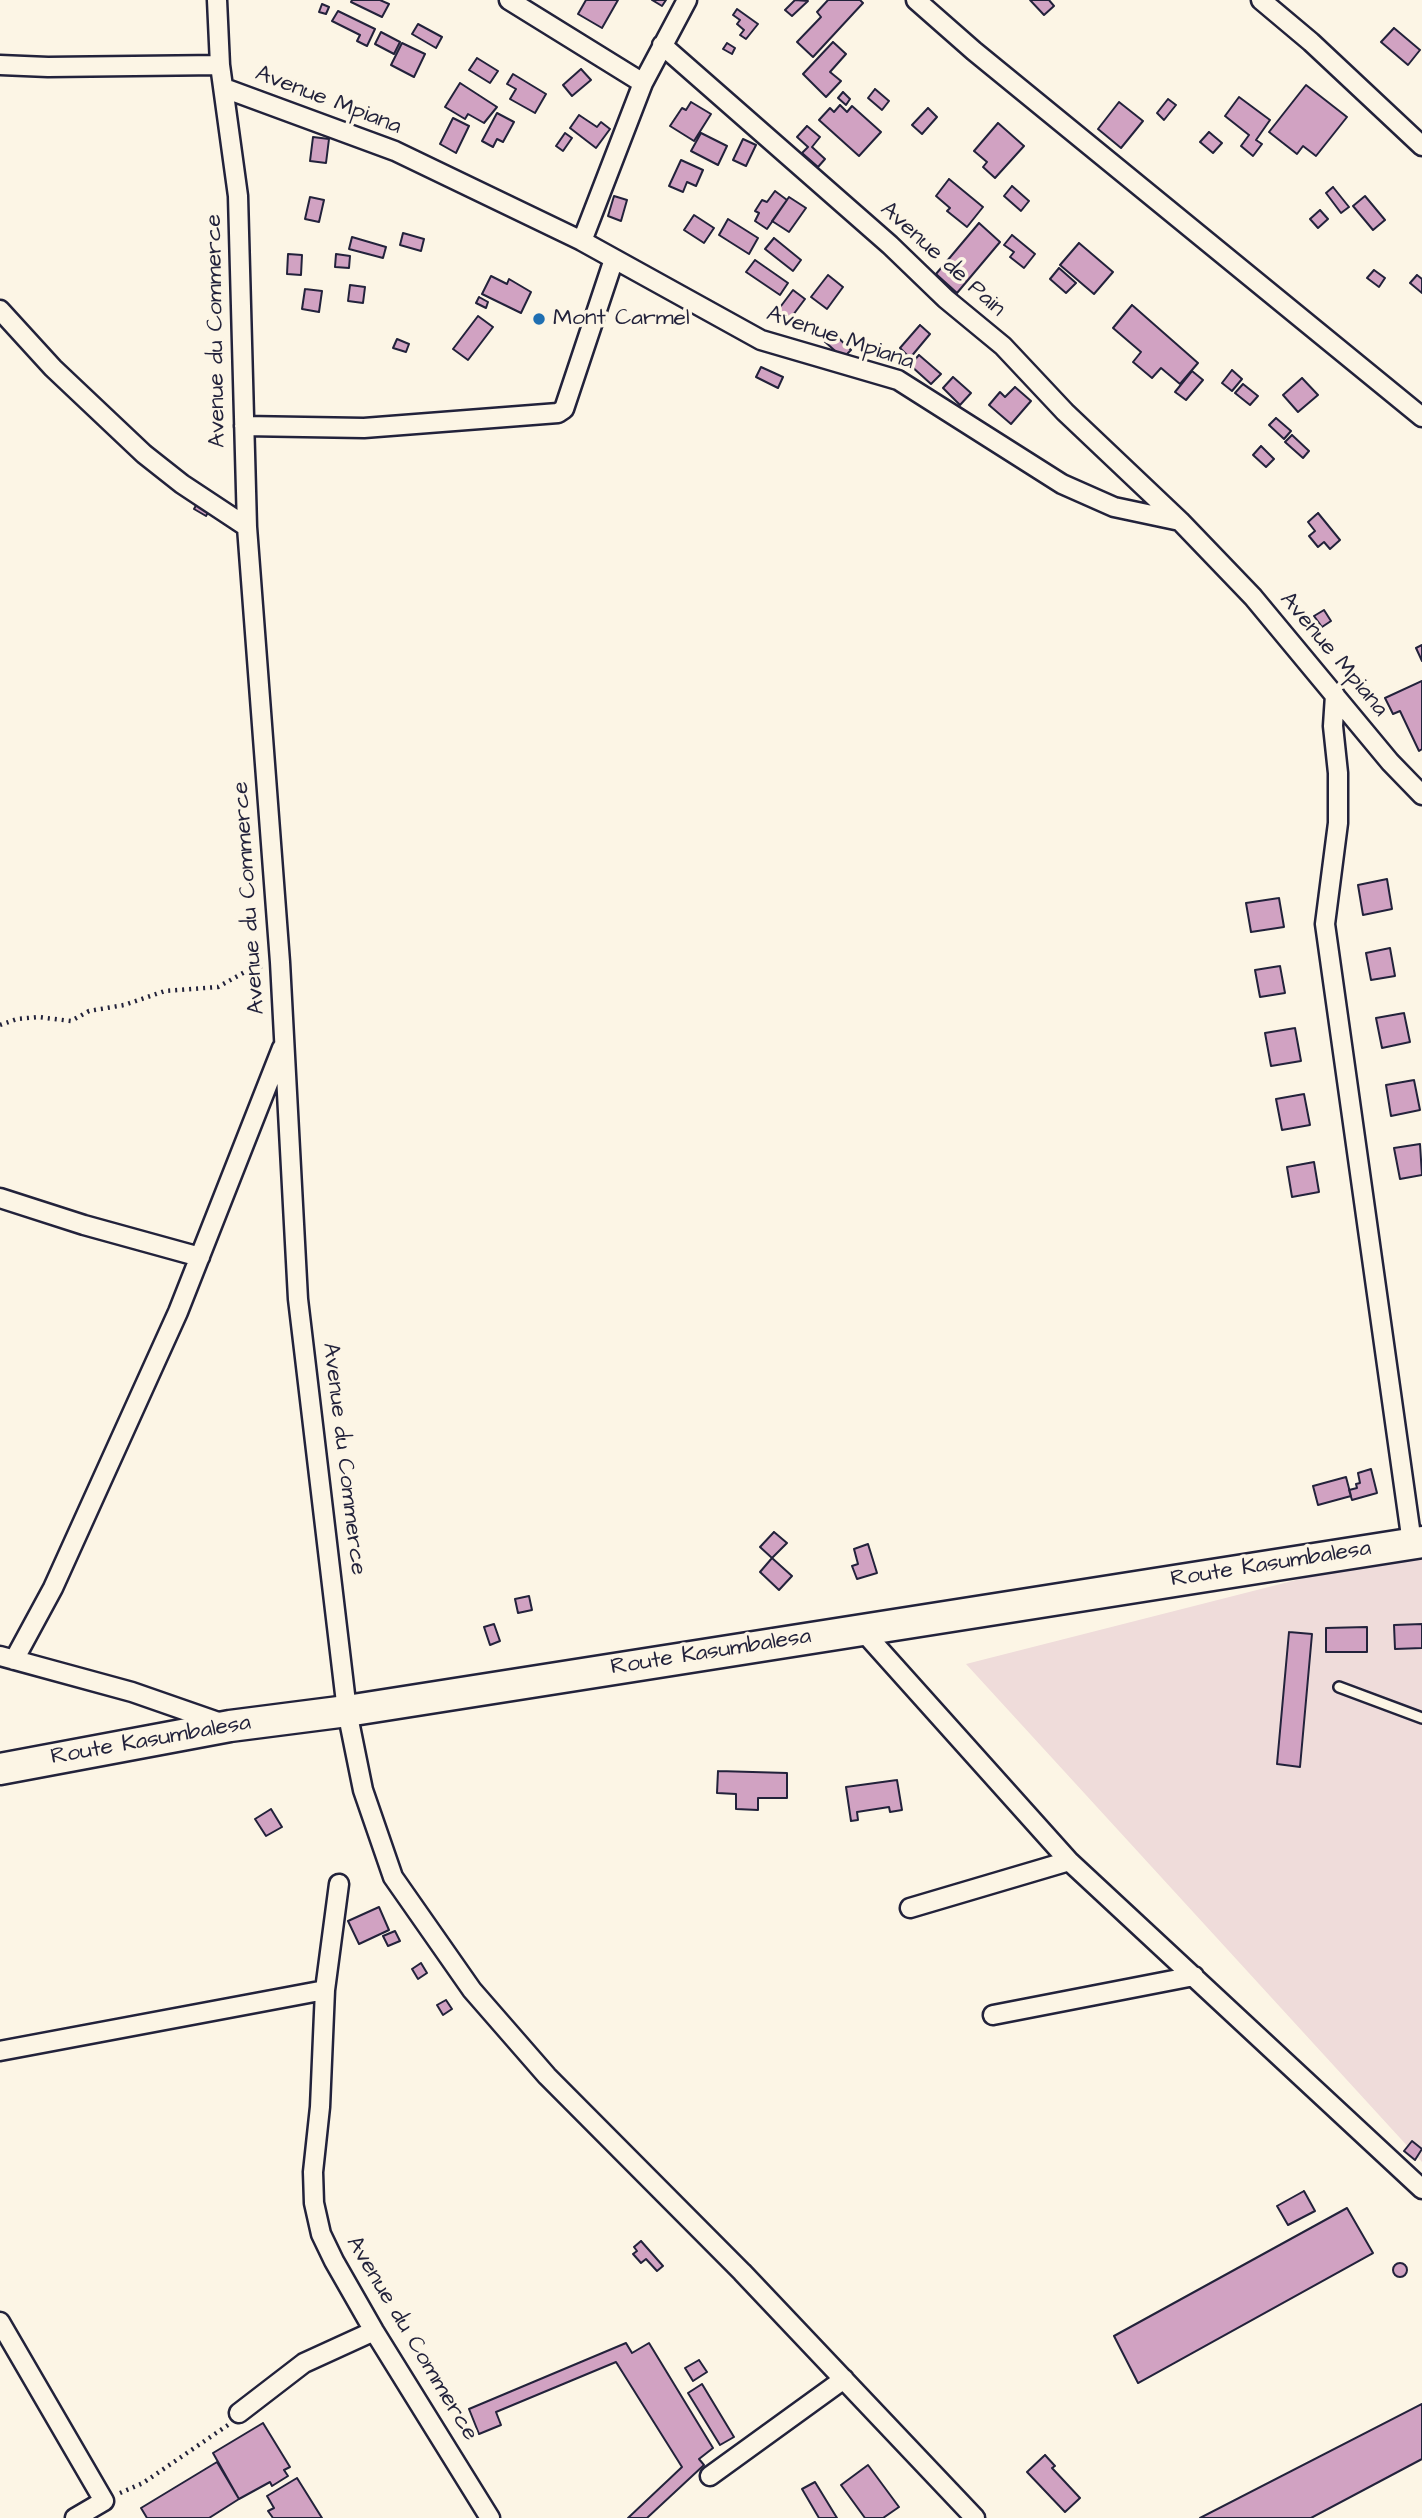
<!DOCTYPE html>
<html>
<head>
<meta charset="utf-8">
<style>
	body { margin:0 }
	canvas { display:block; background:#fcf5e5 }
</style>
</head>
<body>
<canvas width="1422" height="2518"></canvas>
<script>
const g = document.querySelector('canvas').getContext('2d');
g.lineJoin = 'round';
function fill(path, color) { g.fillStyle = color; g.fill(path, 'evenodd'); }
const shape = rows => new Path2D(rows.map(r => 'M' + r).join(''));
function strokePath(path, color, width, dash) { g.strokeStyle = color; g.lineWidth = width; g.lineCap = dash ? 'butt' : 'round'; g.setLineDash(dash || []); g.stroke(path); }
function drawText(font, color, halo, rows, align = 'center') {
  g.font = font + ' "Architects Daughter",sans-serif'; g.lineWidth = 7; g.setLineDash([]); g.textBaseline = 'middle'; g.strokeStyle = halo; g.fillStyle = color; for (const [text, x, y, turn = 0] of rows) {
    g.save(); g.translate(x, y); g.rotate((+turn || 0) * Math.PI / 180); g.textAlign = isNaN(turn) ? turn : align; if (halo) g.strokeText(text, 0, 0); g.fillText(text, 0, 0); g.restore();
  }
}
const built = shape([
	[1422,1548,1422,2162,966,1664]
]);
const building = shape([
	[352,0,380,0,389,4,382,17,351,2,352,0],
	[586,0,618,0,602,28,578,14,586,0],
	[652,0,666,0,662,6,652,0],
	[795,0,808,1,792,16,785,10,795,0],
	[828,0,860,0,863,3,813,57,797,42,821,17,817,12,828,0],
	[1030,0,1049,0,1054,6,1044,15,1030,0],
	[322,4,329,7,326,14,319,12,322,4],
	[737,9,758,24,746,39,740,35,744,30,737,24,740,20,733,15,737,9],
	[338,11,375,29,367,46,357,41,360,35,332,21,338,11],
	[418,24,442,37,436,48,412,34,418,24],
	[1394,28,1420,50,1408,65,1381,42,1394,28],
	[381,32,400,42,394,54,375,44,381,32],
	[833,42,846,54,830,72,841,81,826,97,803,74,833,42],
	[402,43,425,54,414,77,391,65,402,43],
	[727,43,735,48,732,54,723,49,727,43],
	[477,58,498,71,490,83,469,70,477,58],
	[581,69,591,80,572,96,563,85,581,69],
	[513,74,546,94,535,113,510,99,516,89,507,84,513,74],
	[460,83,497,107,484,123,468,114,465,119,445,107,460,83],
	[1306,85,1347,117,1316,156,1303,146,1297,154,1269,132,1306,85],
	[875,89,889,101,882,110,868,98,875,89],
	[843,92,850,99,846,105,838,98,843,92],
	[1239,97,1270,120,1256,140,1262,144,1253,156,1241,146,1249,135,1225,116,1239,97],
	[1168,99,1176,105,1164,120,1157,113,1168,99],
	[691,102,711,114,694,141,670,126,682,108,686,110,691,102],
	[1119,102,1143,121,1121,148,1098,129,1119,102],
	[840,105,847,112,852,106,881,132,859,156,819,120,830,108,834,112,840,105],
	[928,108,937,117,922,134,912,125,928,108],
	[497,113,514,122,503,142,497,139,493,147,482,141,497,113],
	[579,115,597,127,601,122,610,129,596,148,570,128,579,115],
	[453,118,469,126,456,153,440,144,453,118],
	[998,123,1024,146,995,178,983,167,987,162,974,151,998,123],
	[807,126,820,137,812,147,825,159,818,167,802,153,808,147,797,137,807,126],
	[1209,132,1222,143,1213,153,1200,142,1209,132],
	[565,133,572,138,563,151,556,146,565,133],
	[701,133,727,146,718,165,691,151,701,133],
	[313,137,329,139,326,163,310,161,313,137],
	[743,139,756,145,746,166,733,160,743,139],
	[681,160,703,170,696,186,687,182,683,192,669,186,681,160],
	[949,179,983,207,967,227,947,211,950,208,936,196,949,179],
	[1012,186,1029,201,1021,211,1004,196,1012,186],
	[1333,187,1349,207,1341,213,1326,193,1333,187],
	[775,191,787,200,767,229,755,221,759,213,755,211,762,200,767,202,775,191],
	[614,196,627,200,621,221,608,216,614,196],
	[1365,196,1385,220,1373,230,1353,206,1365,196],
	[310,197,324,200,319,222,305,219,310,197],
	[789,197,806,208,789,232,772,221,789,197],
	[1320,210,1328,219,1318,228,1310,219,1320,210],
	[694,215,714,228,704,243,684,230,694,215],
	[728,219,758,238,749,254,719,235,728,219],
	[979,223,1000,242,957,293,936,274,979,223],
	[403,233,424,239,421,251,400,245,403,233],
	[1012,235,1035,254,1024,268,1010,257,1014,252,1004,245,1012,235],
	[352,237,386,247,383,258,349,249,352,237],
	[774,238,801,260,793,271,765,249,774,238],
	[1079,243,1113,272,1094,294,1060,265,1079,243],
	[288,254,302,255,301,275,287,274,288,254],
	[336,254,350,256,349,268,335,267,336,254],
	[755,260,788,283,780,295,746,272,755,260],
	[1059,268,1076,283,1066,293,1050,279,1059,268],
	[1374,270,1385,278,1379,287,1367,278,1374,270],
	[828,275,843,287,827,309,811,297,828,275],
	[1417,275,1422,279,1422,293,1410,283,1417,275],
	[491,276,507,284,509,279,531,292,521,313,482,294,491,276],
	[350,285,365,287,363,303,348,301,350,285],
	[305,289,322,291,319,312,302,309,305,289],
	[793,290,805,299,790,319,778,310,793,290],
	[479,297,488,302,486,308,476,303,479,297],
	[1132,305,1198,363,1180,384,1161,368,1152,378,1133,362,1141,352,1113,328,1132,305],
	[478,316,493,327,468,360,453,349,478,316],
	[920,325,930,334,910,358,900,348,920,325],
	[831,331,851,350,843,358,823,340,831,331],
	[397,339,409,344,406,352,393,348,397,339],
	[919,355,941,374,931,384,910,365,919,355],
	[761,367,783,377,778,388,756,377,761,367],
	[1232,370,1242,379,1232,391,1222,383,1232,370],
	[1192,371,1203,380,1186,400,1175,392,1192,371],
	[953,377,971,393,960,405,943,388,953,377],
	[1302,378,1318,395,1298,412,1283,395,1302,378],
	[1243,384,1258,396,1250,405,1235,393,1243,384],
	[1015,387,1031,401,1011,424,989,405,1000,392,1005,397,1015,387],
	[1276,418,1291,431,1284,439,1269,425,1276,418],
	[1292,435,1309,451,1303,458,1285,442,1292,435],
	[1261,446,1274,459,1266,467,1253,455,1261,446],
	[198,502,210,509,206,516,194,509,198,502],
	[1318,513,1340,540,1330,549,1324,542,1318,547,1309,536,1315,531,1308,522,1318,513],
	[1324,610,1331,621,1322,627,1314,616,1324,610],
	[1422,645,1422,661,1416,648,1422,645],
	[1422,681,1422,749,1419,751,1400,711,1393,714,1385,698,1422,681],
	[1387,879,1392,909,1363,915,1358,885,1387,879],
	[1279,898,1284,927,1251,932,1246,903,1279,898],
	[1390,948,1395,976,1371,980,1366,953,1390,948],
	[1280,966,1285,993,1260,997,1255,970,1280,966],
	[1404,1013,1410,1042,1382,1048,1376,1018,1404,1013],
	[1295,1028,1301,1061,1271,1066,1265,1033,1295,1028],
	[1414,1080,1420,1110,1391,1116,1386,1085,1414,1080],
	[1304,1094,1310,1125,1282,1130,1276,1099,1304,1094],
	[1420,1144,1422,1175,1400,1179,1394,1148,1420,1144],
	[1314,1162,1319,1192,1292,1197,1287,1167,1314,1162],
	[1371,1469,1377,1493,1352,1500,1349,1490,1357,1488,1356,1484,1360,1483,1358,1473,1371,1469],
	[1346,1477,1351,1496,1318,1505,1313,1486,1346,1477],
	[774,1532,787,1543,772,1558,760,1547,774,1532],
	[868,1544,877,1573,857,1579,852,1566,858,1564,854,1549,868,1544],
	[772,1558,792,1576,779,1590,760,1572,772,1558],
	[529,1596,532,1610,518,1613,515,1599,529,1596],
	[494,1624,500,1641,490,1645,484,1627,494,1624],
	[1422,1624,1422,1648,1395,1649,1394,1625,1422,1624],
	[1367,1627,1367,1652,1326,1652,1326,1628,1367,1627],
	[1289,1632,1312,1634,1300,1767,1277,1764,1289,1632],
	[718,1771,787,1773,787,1798,758,1798,758,1810,736,1809,736,1794,717,1793,718,1771],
	[897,1780,902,1810,890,1812,889,1807,857,1812,858,1820,851,1821,846,1787,897,1780],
	[271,1809,282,1827,266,1836,255,1819,271,1809],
	[379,1907,389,1930,359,1944,348,1921,379,1907],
	[395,1931,400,1941,388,1946,383,1936,395,1931],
	[421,1963,427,1973,418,1979,412,1969,421,1963],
	[446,2000,452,2009,443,2015,437,2005,446,2000],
	[1412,2141,1422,2149,1415,2160,1404,2151,1412,2141],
	[1304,2191,1315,2211,1288,2225,1277,2206,1304,2191],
	[1347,2208,1373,2253,1138,2383,1114,2336,1347,2208],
	[641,2241,663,2266,657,2271,646,2259,641,2263,633,2254,637,2251,634,2247,641,2241],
	'1393 2270a7 7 0 1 1 14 0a7 7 0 1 1-14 0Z',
	[626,2343,632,2353,649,2343,713,2448,699,2459,704,2465,647,2518,628,2518,682,2467,616,2362,496,2412,501,2425,479,2434,469,2409,626,2343],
	[699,2360,707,2372,693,2381,685,2368,699,2360],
	[702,2384,734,2437,720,2445,688,2393,702,2384],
	[1422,2404,1422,2459,1311,2518,1200,2518,1422,2404],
	[263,2423,290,2467,284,2470,288,2476,272,2486,270,2482,239,2499,213,2453,263,2423],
	[1045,2455,1055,2466,1052,2468,1080,2498,1065,2512,1027,2472,1045,2455],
	[217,2462,239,2499,209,2518,147,2518,141,2508,217,2462],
	[868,2465,899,2507,883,2518,865,2518,841,2485,868,2465],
	[297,2478,322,2518,273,2518,268,2511,274,2508,267,2496,297,2478],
	[815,2482,837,2518,819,2518,802,2489,815,2482]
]);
const path = shape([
	[0,1025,17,1019,38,1017,71,1021,89,1011,124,1005,165,991,218,987,252,968,262,966],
	[120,2493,143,2483,228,2425]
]);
const service = shape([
	[1339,1687,1422,1718]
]);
const minor = shape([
	[217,0,220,65,238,196,247,527,280,962,298,1299,347,1711,363,1790,393,1877,472,1990,547,2076,742,2272,975,2518],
	[509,0,643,83],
	[916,0,974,51,1422,417],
	[1261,0,1311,42,1422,146],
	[662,45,890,245,946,299,1003,346,1065,412,1180,521],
	[0,65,48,67,220,65],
	[224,88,395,151,582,241,761,340,898,380,1062,484,1114,507,1180,521,1253,597,1390,762,1422,795],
	[582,241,643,83,687,0],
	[0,310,53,368,144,454,182,484,247,527],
	[244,426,364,428,558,413,564,409,614,259],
	[1335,695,1333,726,1338,773,1338,823,1325,924,1412,1543],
	[0,1198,84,1225,200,1257],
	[861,1629,1069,1861,1422,2189],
	[0,1656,132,1692,224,1724],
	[14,1660,53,1588,178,1312,282,1048],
	[339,1884,325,1990,320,2107,313,2172,314,2203,321,2234,334,2261,374,2331,490,2518],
	[910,1908,1069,1861],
	[993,2015,1194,1976],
	[0,2051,325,1990],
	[0,2322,104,2501,75,2518],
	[239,2413,304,2363,374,2331],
	[710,2476,844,2379]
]);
const trunk = shape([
	[0,1769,230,1726,347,1711,1422,1542]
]);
const markers = [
	[539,319,7,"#1f6fb2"]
];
const streetNames = [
	["Avenue Mpiana",328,101,21],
	["Avenue de Pain",942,260,42],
	["Avenue du Commerce",217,331,-91],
	["Avenue Mpiana",840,339,19],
	["Avenue Mpiana",1333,655,50],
	["Avenue du Commerce",250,898,-94],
	["Avenue du Commerce",343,1459,83],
	["Route Kasumbalesa",1271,1565,-9],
	["Route Kasumbalesa",711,1653,-9],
	["Route Kasumbalesa",151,1741,-10],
	["Avenue du Commerce",411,2339,59]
];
const poiNames = [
	["Mont Carmel",553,319]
];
fill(built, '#efdcda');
fill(building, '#d1a2c2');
strokePath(building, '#22223b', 2);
strokePath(service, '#22223b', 14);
strokePath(minor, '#22223b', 23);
strokePath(trunk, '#22223b', 35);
strokePath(path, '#22223b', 4.5, [2, 5]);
strokePath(service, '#fcf5e5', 9);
strokePath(minor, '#fcf5e5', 18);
strokePath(trunk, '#fcf5e5', 30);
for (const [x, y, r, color] of markers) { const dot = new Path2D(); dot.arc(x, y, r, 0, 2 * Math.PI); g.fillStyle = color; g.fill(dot); strokePath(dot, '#fcf5e5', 2.5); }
drawText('23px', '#22223b', '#fcf5e5', streetNames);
drawText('23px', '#22223b', '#fcf5e5', poiNames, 'left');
</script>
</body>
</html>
